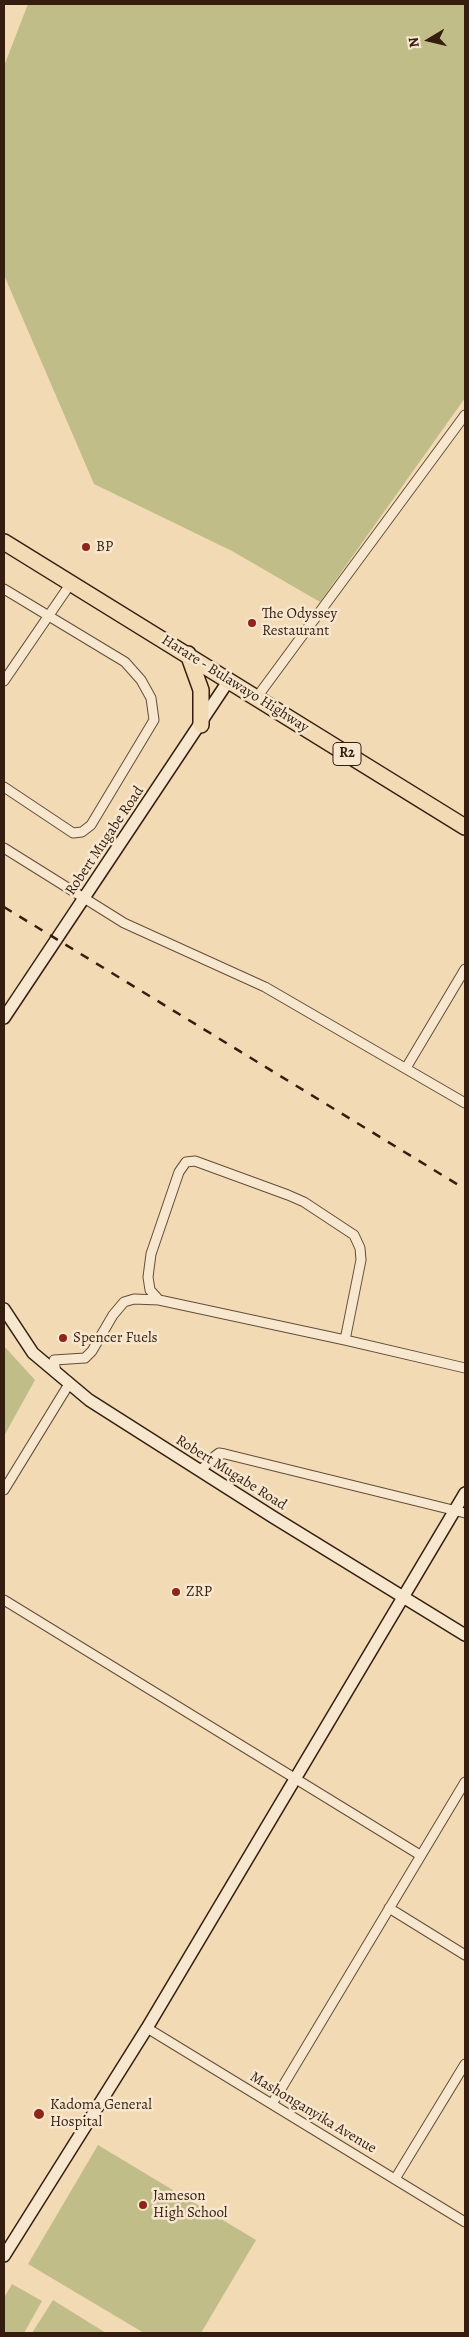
<!DOCTYPE html>
<html>
<head>
<meta charset="utf-8">
<style>
	body { margin:0 }
	#map { position:relative; width:469px; height:2337px; overflow:hidden; background:#f2dab5; font-family:Alegreya,serif }
	canvas { display:block }
	.frame { position:absolute; inset:0; border:5px solid #351e10; pointer-events:none }
	.north { position:absolute; left:404px; top:15px; width:50px; height:50px; -webkit-text-stroke:4px #f7e7cf; paint-order:stroke; rotate:261deg; font-size:14px; font-weight:700; line-height:20px; text-align:center; color:#351e10 }
	.north::after { content:''; display:block; margin:auto; width:18px; height:22px; background:#351e10; clip-path:polygon(50% 0,100% 100%,50% 72%,0 100%) }
</style>
</head>
<body>
<div id="map">
<canvas width="469" height="2337"></canvas>
<div class="frame"></div>
<div class="north">N</div>
</div>
<script>
const g = document.querySelector('canvas').getContext('2d');
g.lineJoin = 'round';
function fill(path, color) { g.fillStyle = color; g.fill(path, 'evenodd'); }
const shape = rows => new Path2D(rows.map(r => 'M' + r).join(''));
function strokePath(path, color, width, dash) { g.strokeStyle = color; g.lineWidth = width; g.lineCap = dash ? 'butt' : 'round'; g.setLineDash(dash || []); g.stroke(path); }
function drawText(font, color, halo, rows, align = 'center') {
  g.font = font + ' Alegreya,serif'; g.lineWidth = 5; g.setLineDash([]); g.textBaseline = 'middle'; g.strokeStyle = halo; g.fillStyle = color; for (const [text, x, y, turn = 0] of rows) {
    g.save(); g.translate(x, y); g.rotate((+turn || 0) * Math.PI / 180); g.textAlign = isNaN(turn) ? turn : align; if (halo) g.strokeText(text, 0, 0); g.fillText(text, 0, 0); g.restore();
  }
}
const green = shape([
	[28,4,465,4,465,398,320,602,232,551,94,484,4,275,4,66],
	[4,1346,35,1380,4,1436],
	[98,2145,256,2240,201,2333,144,2333,28,2264],
	[12,2284,42,2301,24,2333,4,2333,4,2298],
	[53,2300,106,2333,32,2333]
]);
const street = shape([
	[4,589,125,662,141,680,151,698,154,720,91,825,82,832,73,833,4,787],
	[4,681,71,583],
	[257,697,465,415],
	[4,848,124,923,265,987,465,1103],
	[406,1068,465,969],
	[345,1340,361,1260,360,1248,354,1235,304,1202,288,1195,195,1161,186,1162,179,1172,151,1254,148,1277,150,1290,159,1300,345,1340,465,1368],
	[56,1373,54,1360,85,1358,92,1351,113,1315,124,1302,134,1299,159,1300],
	[200,1471,215,1456,219,1453,225,1454,465,1513],
	[4,1490,69,1384],
	[4,1600,420,1855],
	[389,1908,465,1955],
	[147,2028,465,2222],
	[272,2104,465,1782],
	[395,2179,465,2064]
]);
const secondary = shape([
	[4,1018,229,680],
	[4,1309,33,1353,89,1400,273,1517,465,1635],
	[4,2256,147,2028,465,1493]
]);
const highway = shape([
	[4,542,465,827],
	[188,654,201,690,201,725]
]);
const rail = shape([
	[4,907,465,1189]
]);
const markers = [
	[86,547,5,"#8f2418"],
	[252,623,5,"#8f2418"],
	[63,1338,5,"#8f2418"],
	[176,1592,5,"#8f2418"],
	[39,2114,6,"#8f2418"],
	[143,2205,5,"#8f2418"]
];
const shields = [
	[347,754,28]
];
const shieldNames = [
	["R2",347,754]
];
const poiNames = [
	["BP",96,547],
	["The Odyssey",262,614],
	["Restaurant",262,631],
	["Spencer Fuels",73,1338],
	["ZRP",186,1592],
	["Kadoma General",50,2105],
	["Hospital",50,2122],
	["Jameson",153,2196],
	["High School",153,2213]
];
const streetNames = [
	["Harare - Bulawayo Highway",235,684,32],
	["Robert Mugabe Road",105,841,-56],
	["Robert Mugabe Road",231,1473,32],
	["Mashonganyika Avenue",313,2113,31]
];
fill(green, '#c1bd89');
strokePath(street, '#644d39', 11);
strokePath(secondary, '#351e10', 14);
strokePath(highway, '#351e10', 18);
strokePath(street, '#f7e7cf', 9);
strokePath(secondary, '#f7e7cf', 11);
strokePath(highway, '#f2dab5', 15);
strokePath(rail, '#351e10', 2.5, [9, 9]);
for (const [x, y, r, color] of markers) { const dot = new Path2D(); dot.arc(x, y, r, 0, 2 * Math.PI); g.fillStyle = color; g.fill(dot); strokePath(dot, '#f7e7cf', 2); }
for (const [x, y, w] of shields) { const box = new Path2D(); box.roundRect(x - w / 2, y - 11.5, w, 23, 4); g.fillStyle = '#f7e7cf'; g.fill(box); strokePath(box, '#351e10', 1); }
drawText('bold 14px', '#351e10', null, shieldNames);
drawText('15px', '#351e10', '#f7e7cf', poiNames, 'left');
drawText('15px', '#351e10', '#f7e7cf', streetNames);
</script>
</body>
</html>
